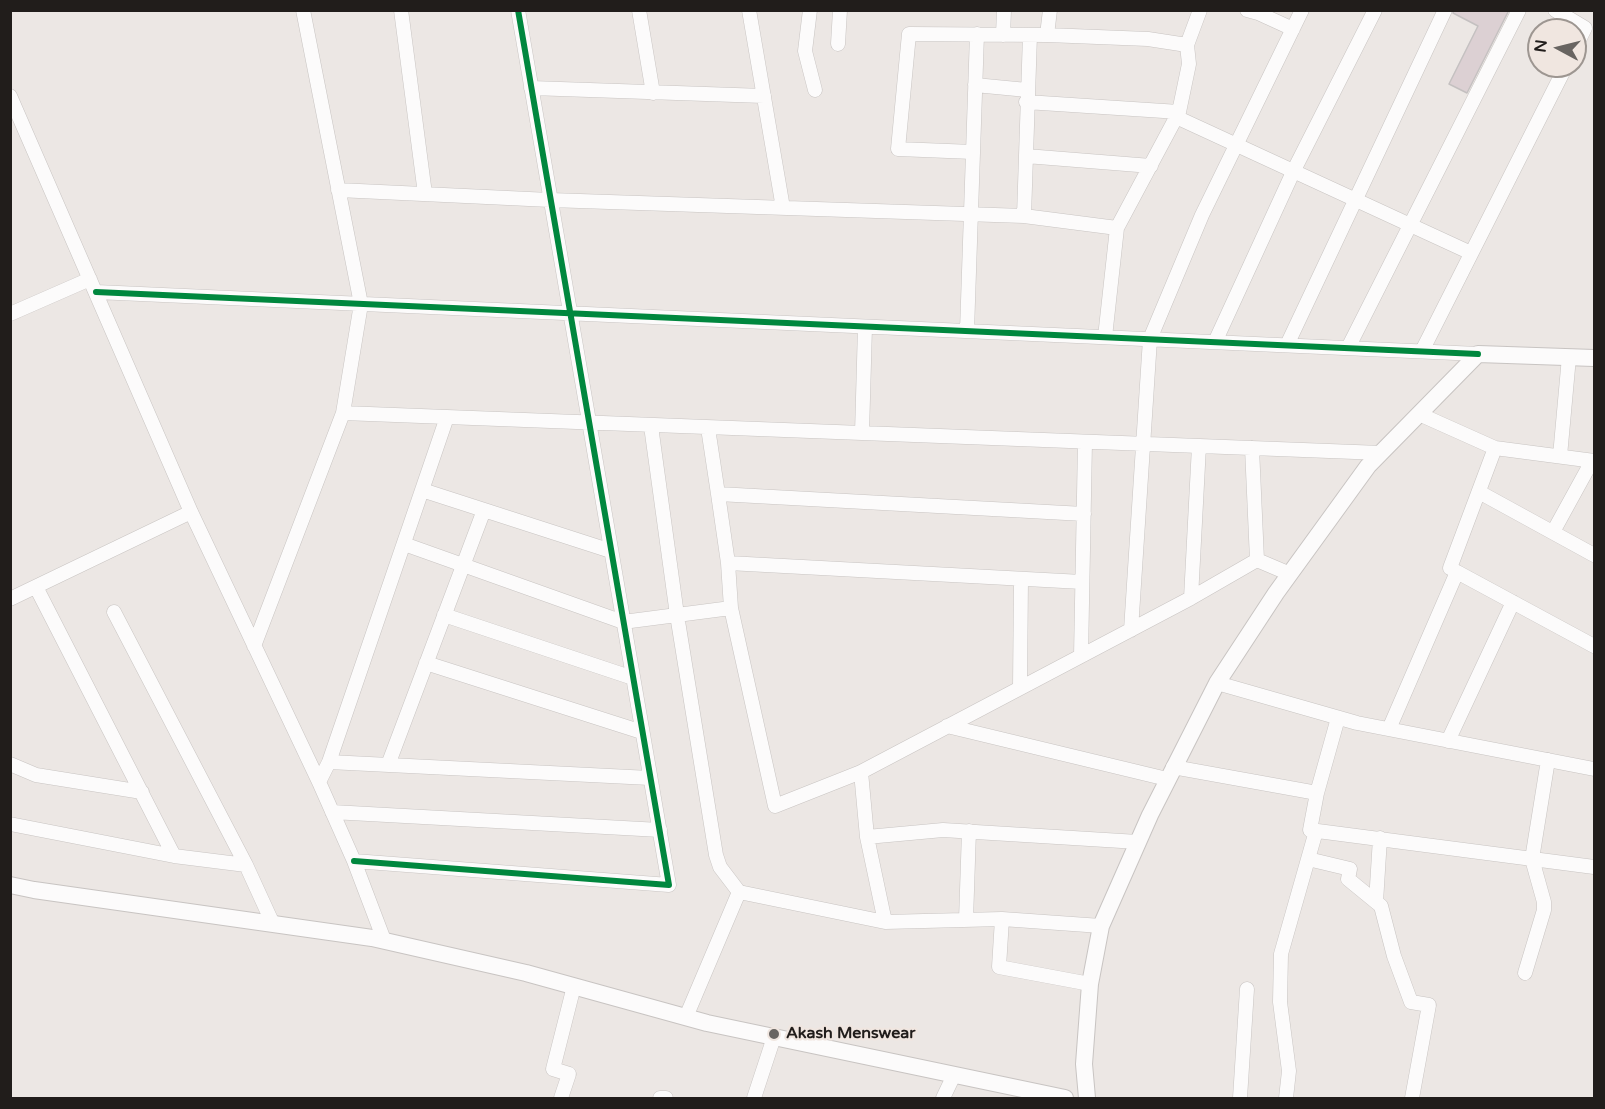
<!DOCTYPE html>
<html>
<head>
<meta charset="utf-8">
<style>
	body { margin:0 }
	#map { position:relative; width:1605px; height:1109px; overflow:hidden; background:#ece7e4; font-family:"Varela Round",sans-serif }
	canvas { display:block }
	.frame { position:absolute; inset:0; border:12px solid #211d1b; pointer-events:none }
	.north { position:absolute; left:1527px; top:18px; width:60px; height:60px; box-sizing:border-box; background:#f0e6e0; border:2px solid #9d9691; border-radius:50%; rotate:277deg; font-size:16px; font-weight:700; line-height:24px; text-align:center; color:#211d1b }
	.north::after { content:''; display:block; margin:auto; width:21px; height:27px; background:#686461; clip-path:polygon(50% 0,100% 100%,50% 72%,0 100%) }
</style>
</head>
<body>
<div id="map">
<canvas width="1605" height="1109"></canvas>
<div class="frame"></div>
<div class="north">N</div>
</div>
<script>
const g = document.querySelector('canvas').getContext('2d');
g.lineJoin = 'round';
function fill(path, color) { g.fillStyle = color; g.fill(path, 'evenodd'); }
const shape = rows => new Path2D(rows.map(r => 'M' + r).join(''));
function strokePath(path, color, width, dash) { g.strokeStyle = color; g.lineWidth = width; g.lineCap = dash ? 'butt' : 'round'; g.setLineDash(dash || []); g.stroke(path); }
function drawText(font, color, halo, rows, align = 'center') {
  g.font = font + ' "Varela Round",sans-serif'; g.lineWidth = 4.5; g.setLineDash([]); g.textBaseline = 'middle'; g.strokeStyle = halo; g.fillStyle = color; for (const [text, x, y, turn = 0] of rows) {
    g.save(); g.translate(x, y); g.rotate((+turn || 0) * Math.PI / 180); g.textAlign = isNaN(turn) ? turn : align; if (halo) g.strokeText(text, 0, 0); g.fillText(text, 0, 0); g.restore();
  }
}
const building = shape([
	[1454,10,1509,10,1467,93,1449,84,1478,26,1453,13,1454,10]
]);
const minor = shape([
	[401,10,425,194],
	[639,10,653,93],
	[749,10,783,208],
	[810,10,805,51,815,90],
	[1247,10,1258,13,1293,29],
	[1555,10,1585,28,1575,48],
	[1003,35,1004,10],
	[1047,35,1050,10],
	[838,44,840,10],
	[1187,45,1200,10],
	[975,85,1027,90],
	[531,88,764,96],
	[10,96,191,512,319,782,354,861,384,940],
	[1026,102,1179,112],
	[1176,117,1471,253],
	[973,152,898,149,909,34,1047,35,1148,39,1187,45,1189,64,1179,112,1117,228],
	[1026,156,1151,166],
	[338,190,550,200,1024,216,1117,228,1105,337],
	[1024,216,1030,35],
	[96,292,1478,354],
	[10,314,90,279],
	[967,331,977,34],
	[1215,342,1294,170,1375,10],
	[1287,345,1445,10],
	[1348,348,1519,10],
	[1422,351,1566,66],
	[343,413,1381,453],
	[1419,414,1495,448,1450,568,1457,572],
	[651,426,677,615,716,855,720,867,739,892],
	[708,428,718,494,1084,514],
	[862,433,865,327],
	[1495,448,1594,461],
	[1560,456,1569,357],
	[1479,492,1594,555],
	[718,494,728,563,1082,582],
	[484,510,611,551],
	[1553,532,1592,461],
	[404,544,623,622,731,608,728,563],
	[1257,560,1290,574],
	[1191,598,1199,446],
	[10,599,191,512],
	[731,608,775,806,861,772],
	[114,612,246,865,174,856],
	[444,615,633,678],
	[1131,630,1150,339,1202,215,1302,10],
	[254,646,343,413,361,304,303,10],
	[1081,656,1085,442],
	[426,663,642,732],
	[1217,683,1357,723,1594,769],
	[1020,688,1021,579],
	[947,726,1167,779],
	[1389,729,1457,572,1594,646],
	[1448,741,1513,602],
	[329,762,650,778],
	[10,764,36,775,142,792],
	[388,765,484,510,422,490],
	[1173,767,1317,793,1310,830,1594,867],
	[319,782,329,762,447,417],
	[1317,793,1338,718],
	[332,812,660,830],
	[10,824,174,856,36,587],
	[867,837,943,830,1138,842],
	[1308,859,1350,869,1348,879,1381,906,1394,956,1411,1002,1429,1005,1412,1098],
	[354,861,669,885,518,10],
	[246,865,273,924],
	[1376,902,1380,838],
	[1002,919,999,967,1090,984],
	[966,920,969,831],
	[885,922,1002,919,1101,926],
	[1525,973,1544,910,1544,902,1532,859,1548,760],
	[686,1017,739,892,885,922,867,837,861,772,1191,598,1257,560,1252,448],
	[561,1098,569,1074,553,1069,574,986],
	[660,1098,666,1098],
	[754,1098,774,1037],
	[943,1098,954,1075],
	[1240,1098,1247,989],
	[1286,1098,1289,1071,1280,1002,1281,954,1316,831]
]);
const tertiary = shape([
	[10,885,34,890,372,938,526,973,707,1023,1065,1098],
	[1087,1098,1084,1064,1090,984,1101,926,1150,815,1217,683,1276,593,1368,466,1478,354,1594,358]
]);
const cycleway = shape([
	[96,292,1478,354],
	[354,861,669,885,518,10]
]);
const markers = [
	[774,1034,6,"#686461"]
];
const poiNames = [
	["Akash Menswear",786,1034]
];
fill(building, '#dcd0d3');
strokePath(building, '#c4c0c0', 1.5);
strokePath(minor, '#c8c4c2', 15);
strokePath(tertiary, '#c8c4c2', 18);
strokePath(minor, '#fcfbfb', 14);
strokePath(tertiary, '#fcfbfb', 16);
strokePath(cycleway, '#00873e', 6);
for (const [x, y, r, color] of markers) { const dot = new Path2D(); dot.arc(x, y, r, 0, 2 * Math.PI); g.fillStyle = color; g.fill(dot); strokePath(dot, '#f0e6e0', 2); }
drawText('bold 16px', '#211d1b', '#f0e6e0', poiNames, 'left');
</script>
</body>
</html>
